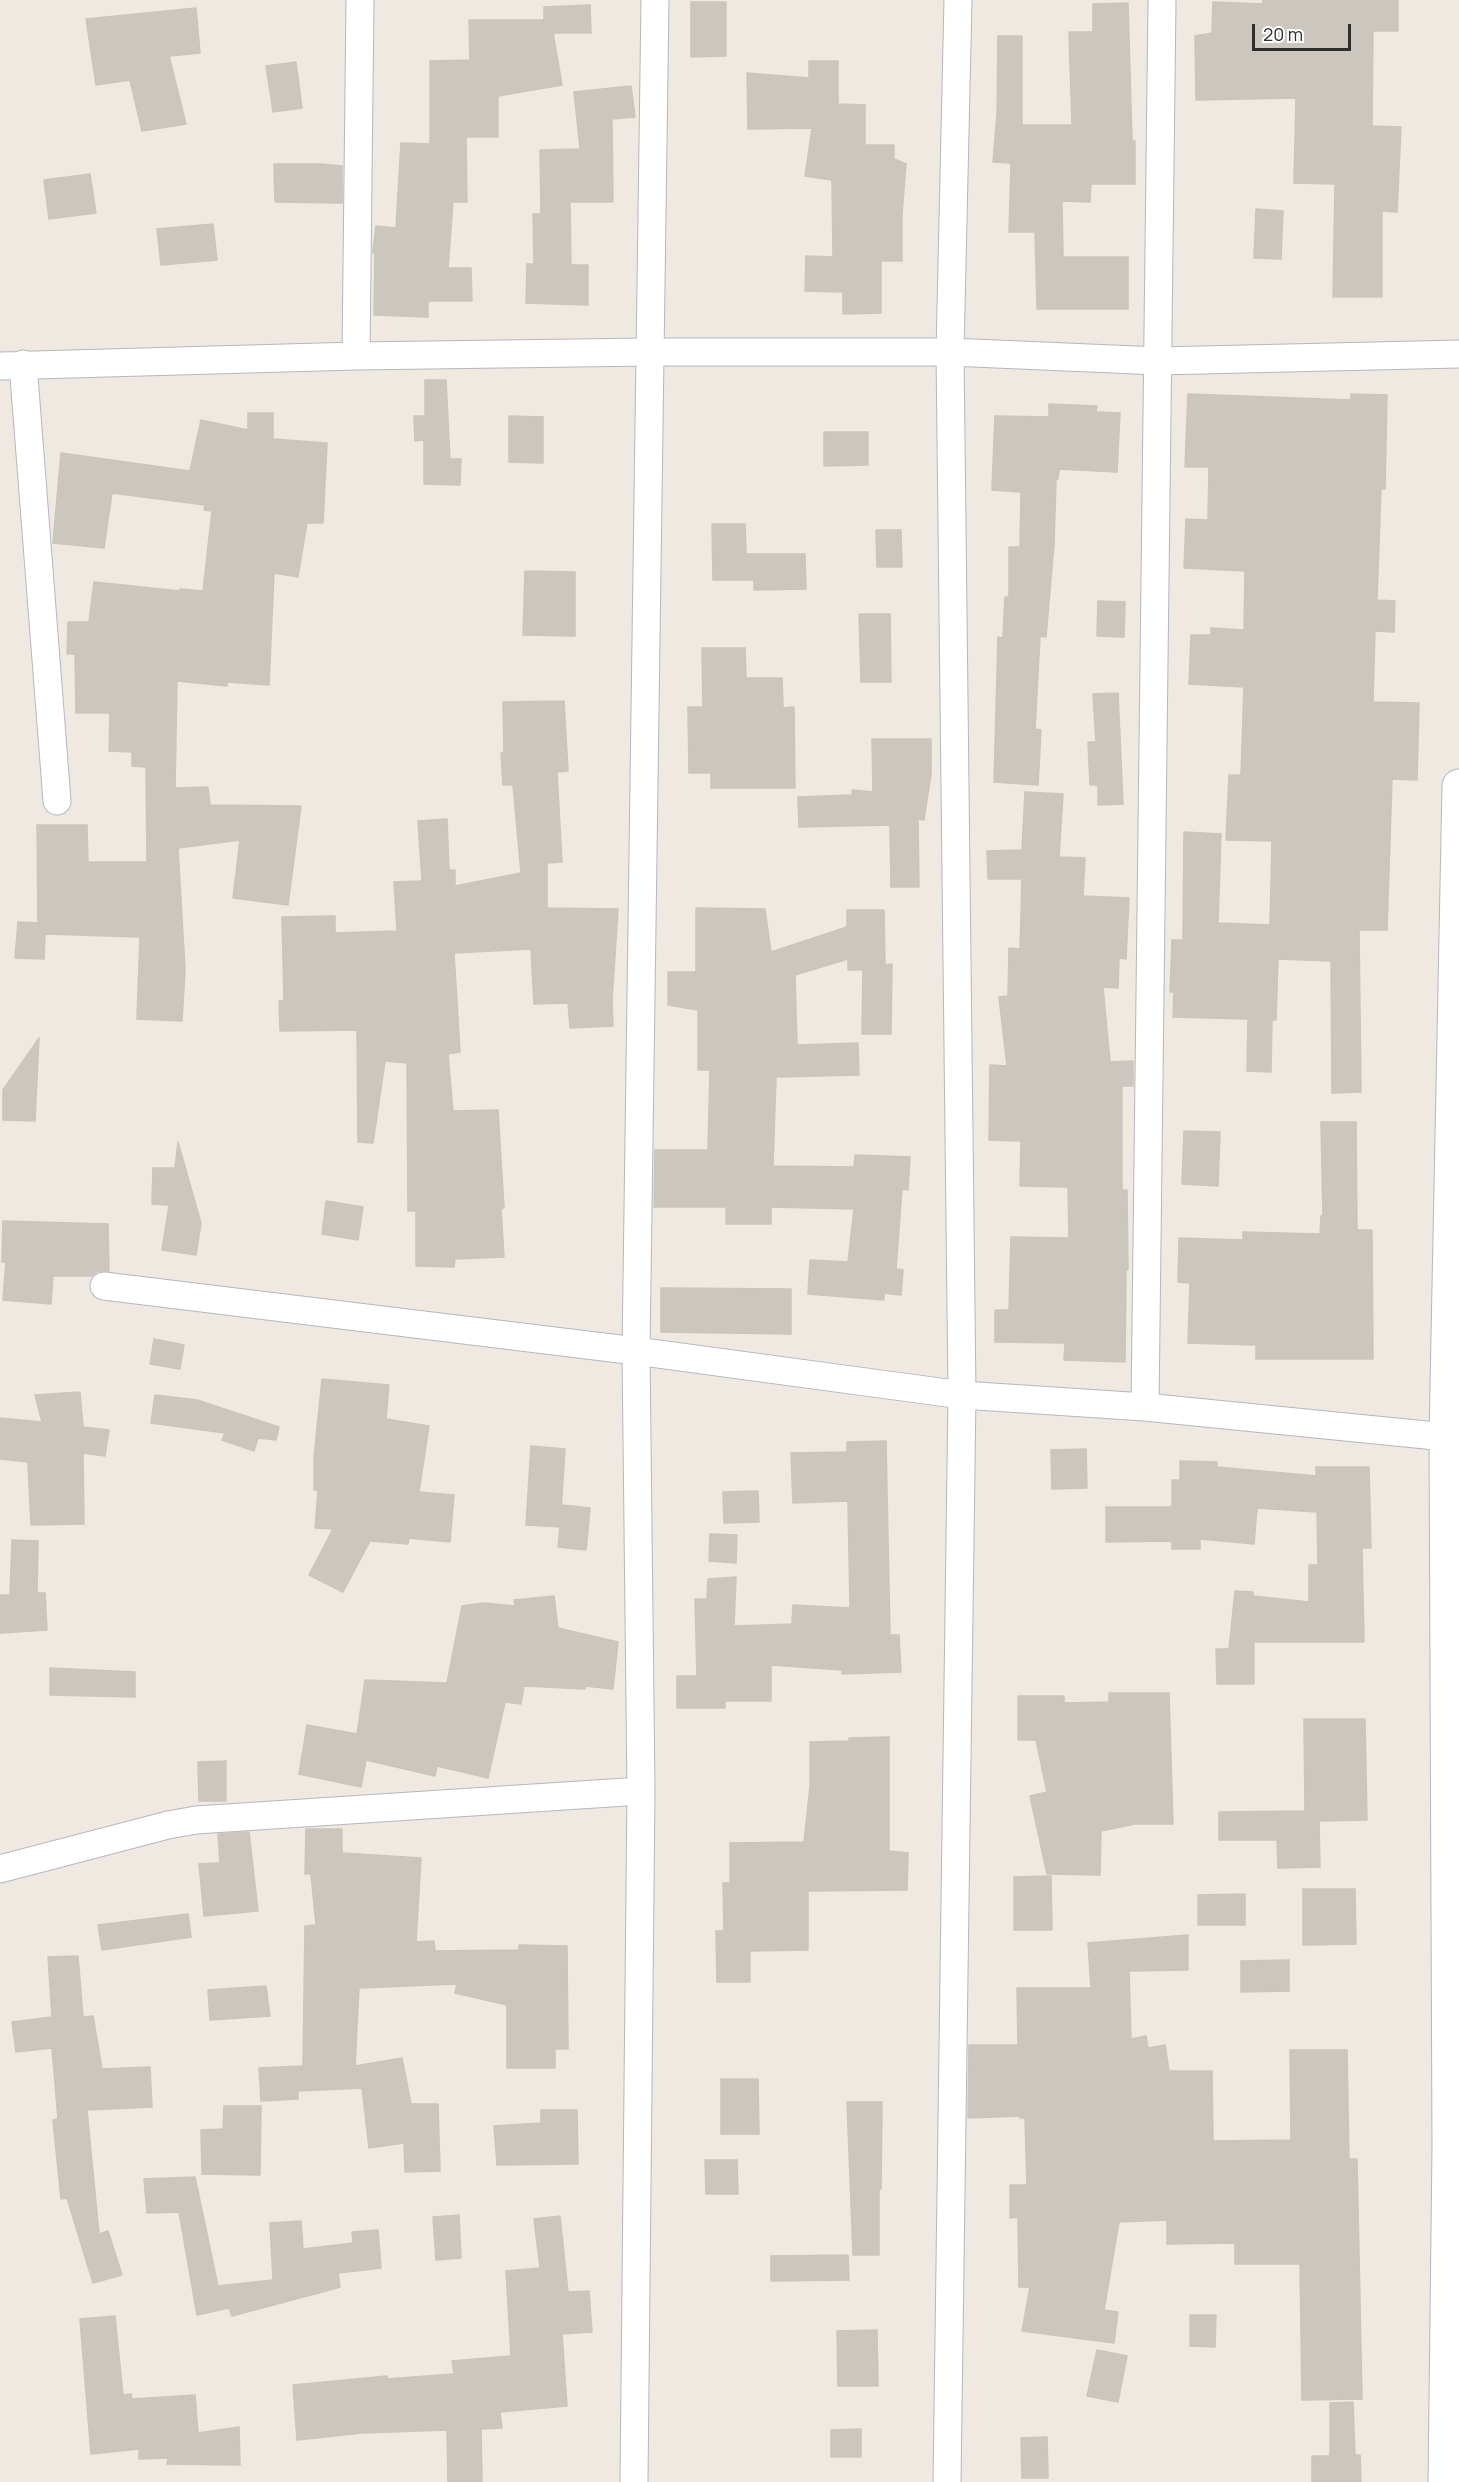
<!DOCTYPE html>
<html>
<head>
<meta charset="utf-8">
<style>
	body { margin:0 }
	#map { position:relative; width:1459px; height:2482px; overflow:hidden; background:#efe9e1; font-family:Manrope,sans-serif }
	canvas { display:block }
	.scale { position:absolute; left:1252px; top:24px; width:99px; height:27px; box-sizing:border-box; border:3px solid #2e2e2e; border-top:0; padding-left:8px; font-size:18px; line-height:21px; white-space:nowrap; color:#2e2e2e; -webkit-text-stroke:4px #fff; paint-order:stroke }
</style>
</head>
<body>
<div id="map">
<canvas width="1459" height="2482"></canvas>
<div class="scale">20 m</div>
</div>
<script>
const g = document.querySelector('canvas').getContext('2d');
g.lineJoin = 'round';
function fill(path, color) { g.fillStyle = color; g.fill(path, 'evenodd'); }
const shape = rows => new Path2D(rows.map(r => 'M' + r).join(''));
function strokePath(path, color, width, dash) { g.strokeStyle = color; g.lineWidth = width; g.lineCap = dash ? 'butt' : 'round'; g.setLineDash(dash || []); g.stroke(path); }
const building = shape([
	[1263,0,1398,0,1398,31,1373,31,1372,126,1401,127,1397,212,1382,211,1382,297,1333,297,1335,184,1294,183,1296,98,1196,100,1195,36,1212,33,1213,2,1263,4,1263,0],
	[691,2,726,2,726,56,691,57,691,2],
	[1128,3,1132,141,1135,141,1135,184,1091,184,1090,202,1062,201,1063,257,1128,257,1128,309,1037,309,1035,232,1009,232,1011,163,993,162,997,115,998,36,1022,36,1022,125,1072,125,1069,32,1093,32,1093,4,1128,3],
	[590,5,591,33,553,33,562,85,498,96,498,137,466,137,467,202,453,202,448,268,471,268,472,301,428,301,428,317,374,315,375,253,373,253,373,250,376,226,396,228,401,143,430,144,430,61,470,60,469,20,544,20,544,7,590,5],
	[196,8,200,53,169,56,186,124,142,131,130,80,96,85,86,19,196,8],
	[809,61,838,61,838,104,865,105,865,145,894,145,894,159,906,164,902,214,902,261,881,261,881,313,843,314,843,292,805,291,806,256,833,257,832,180,805,176,812,128,748,129,747,73,809,78,809,61],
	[296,62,302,108,273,112,266,66,296,62],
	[631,86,635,117,612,119,613,202,570,202,571,265,588,265,588,305,526,303,527,264,534,264,533,214,541,214,540,150,580,149,574,92,631,86],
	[274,164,321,164,342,166,342,203,275,202,274,164],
	[90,174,96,213,49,219,44,180,90,174],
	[1256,209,1283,211,1281,259,1254,258,1256,209],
	[213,224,217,260,161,265,157,229,213,224],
	[425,380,446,380,450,459,461,459,460,485,424,484,424,440,415,441,414,416,425,416,425,380],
	[1188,394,1351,400,1351,394,1387,395,1385,489,1381,489,1377,600,1395,601,1394,632,1375,631,1373,702,1419,703,1417,780,1392,779,1387,930,1359,930,1361,1092,1332,1093,1331,961,1278,959,1276,1020,1272,1020,1271,1072,1247,1071,1248,1019,1173,1017,1174,992,1170,992,1172,940,1183,940,1184,832,1221,834,1218,923,1270,925,1272,841,1226,840,1229,775,1241,775,1244,687,1189,684,1191,635,1211,635,1211,628,1244,630,1245,571,1184,568,1186,519,1208,520,1209,467,1185,467,1188,394],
	[1049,404,1097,406,1096,412,1120,413,1117,472,1059,469,1058,479,1056,479,1054,544,1046,637,1040,636,1035,729,1041,730,1038,785,994,782,998,637,1003,638,1005,597,1009,597,1009,547,1020,547,1021,492,992,490,995,416,1049,417,1049,404],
	[248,413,273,413,273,439,327,443,323,523,307,523,298,577,274,573,269,685,227,682,227,686,177,681,175,788,208,787,210,805,301,806,288,905,233,898,240,840,178,848,185,970,182,1021,137,1019,140,937,45,934,44,959,15,958,18,922,38,923,37,825,87,825,88,862,147,862,146,767,132,766,132,752,109,751,110,713,76,713,75,654,67,654,68,622,89,622,94,582,180,591,180,589,203,591,212,511,204,510,205,505,112,493,104,548,53,543,61,453,190,471,201,420,248,430,248,413],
	[509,416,543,417,543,463,509,462,509,416],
	[824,432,868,432,868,465,824,466,824,432],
	[712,524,745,524,746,554,805,554,806,589,754,590,754,580,713,580,712,524],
	[876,530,901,530,902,567,877,567,876,530],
	[525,571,575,572,575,636,523,635,525,571],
	[1098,601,1125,602,1124,637,1097,636,1098,601],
	[859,614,890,614,891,682,861,682,859,614],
	[702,648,745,648,746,678,782,678,783,708,794,707,795,788,711,788,711,773,689,773,688,707,703,707,702,648],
	[1118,693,1123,804,1098,805,1098,785,1090,785,1088,742,1096,742,1093,694,1118,693],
	[564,701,568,771,557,772,562,862,547,863,547,908,618,909,612,1001,613,1026,570,1028,568,1003,534,1004,531,949,454,953,460,1052,448,1054,453,1111,498,1110,504,1208,501,1208,504,1257,455,1259,454,1267,416,1266,416,1211,408,1211,407,1063,385,1061,373,1143,358,1142,357,1030,280,1031,279,1001,284,1001,282,917,335,916,335,933,397,931,394,882,422,881,418,821,447,819,449,870,455,870,455,886,521,873,513,785,503,785,501,753,504,753,503,702,564,701],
	[872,739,931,739,931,774,924,820,918,819,919,887,891,887,890,825,799,827,798,797,852,795,852,790,873,792,872,739],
	[1025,792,1063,794,1059,857,1085,858,1083,896,1129,898,1126,959,1119,958,1118,988,1103,987,1110,1062,1133,1061,1133,1086,1122,1086,1122,1190,1127,1190,1128,1270,1126,1270,1125,1362,1064,1360,1065,1343,995,1342,995,1310,1009,1310,1011,1237,1069,1238,1068,1187,1020,1186,1021,1141,989,1140,990,1065,1007,1066,999,997,1008,996,1009,948,1020,949,1022,879,988,879,987,851,1022,850,1025,792],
	[696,908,765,909,771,952,847,927,847,910,884,910,885,965,892,964,891,1034,862,1034,863,970,848,970,848,959,795,975,797,1045,858,1043,859,1075,776,1077,773,1166,854,1167,855,1155,910,1157,908,1190,902,1189,896,1269,903,1270,901,1295,884,1293,884,1300,808,1294,810,1260,848,1262,854,1209,771,1207,771,1224,726,1224,726,1207,654,1207,655,1150,708,1150,710,1070,698,1070,698,1010,668,1005,668,972,696,972,696,908],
	[39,1038,35,1121,3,1120,3,1090,39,1038],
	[1321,1122,1356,1122,1357,1230,1372,1230,1373,1359,1256,1359,1256,1345,1188,1343,1190,1283,1178,1282,1179,1238,1243,1240,1243,1232,1320,1234,1321,1216,1323,1216,1321,1122],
	[1184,1131,1220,1132,1218,1186,1182,1184,1184,1131],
	[178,1142,201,1223,196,1255,162,1250,169,1205,152,1204,153,1168,175,1168,178,1142],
	[326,1201,363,1207,358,1240,322,1234,326,1201],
	[3,1221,108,1224,109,1271,98,1271,92,1276,53,1276,51,1304,3,1300,6,1262,2,1262,3,1221],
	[661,1288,791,1289,791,1334,661,1332,661,1288],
	[154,1339,184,1345,180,1369,150,1364,154,1339],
	[322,1379,389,1385,386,1419,429,1426,419,1492,454,1495,450,1542,409,1538,408,1544,370,1541,343,1592,309,1575,333,1529,315,1528,318,1490,314,1490,314,1458,322,1379],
	[80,1392,83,1427,109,1430,105,1456,83,1453,84,1524,31,1525,28,1462,0,1459,0,1418,42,1422,35,1395,80,1392],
	[155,1395,197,1400,279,1427,276,1440,258,1438,254,1451,222,1440,225,1433,151,1423,155,1395],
	[886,1441,890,1635,899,1635,901,1672,842,1674,842,1670,771,1665,771,1701,725,1701,725,1708,677,1708,677,1676,697,1676,695,1599,707,1599,708,1579,736,1577,734,1626,792,1624,793,1605,850,1608,848,1501,793,1503,791,1453,847,1452,847,1442,886,1441],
	[531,1446,565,1449,560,1527,526,1525,531,1446],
	[1086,1449,1087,1488,1052,1489,1051,1450,1086,1449],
	[1180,1461,1217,1462,1217,1467,1316,1476,1316,1467,1369,1467,1371,1548,1362,1548,1364,1642,1254,1642,1254,1684,1217,1684,1216,1649,1229,1649,1235,1591,1253,1592,1253,1596,1309,1602,1309,1565,1318,1565,1317,1512,1257,1508,1254,1544,1200,1539,1200,1549,1172,1549,1172,1541,1106,1542,1106,1507,1172,1507,1172,1480,1180,1480,1180,1461],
	[758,1491,759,1522,724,1523,723,1492,758,1491],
	[562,1505,590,1508,586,1550,558,1547,562,1505],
	[710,1534,737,1535,736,1563,709,1561,710,1534],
	[12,1540,38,1541,37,1593,45,1593,47,1630,0,1633,0,1595,10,1595,12,1540],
	[554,1596,558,1628,618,1642,613,1689,585,1686,585,1689,524,1686,521,1704,505,1702,488,1778,437,1766,435,1776,366,1760,361,1787,299,1774,307,1725,357,1734,365,1680,447,1683,462,1606,483,1603,515,1606,514,1600,554,1596],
	[50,1668,135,1672,135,1697,50,1695,50,1668],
	[1109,1693,1169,1693,1173,1824,1135,1824,1101,1831,1100,1875,1047,1874,1030,1796,1047,1792,1036,1740,1018,1740,1018,1696,1064,1696,1064,1703,1109,1702,1109,1693],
	[1304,1719,1365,1719,1367,1820,1319,1821,1320,1867,1278,1868,1277,1840,1219,1840,1219,1812,1305,1811,1304,1719],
	[889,1737,889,1851,908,1853,907,1890,808,1891,808,1950,750,1951,750,1982,717,1982,716,1931,724,1931,723,1883,730,1883,730,1843,804,1842,810,1786,810,1742,849,1741,849,1738,889,1737],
	[226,1761,226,1801,199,1801,198,1762,226,1761],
	[306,1829,342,1829,342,1853,421,1858,416,1942,434,1941,435,1951,519,1950,519,1945,567,1946,568,2049,555,2049,555,2068,507,2068,507,2005,455,1993,457,1984,359,1988,355,2066,402,2058,411,2104,438,2104,440,2171,405,2172,404,2143,369,2148,362,2088,298,2091,298,2099,261,2101,259,2068,303,2066,305,1926,316,1925,311,1874,305,1874,306,1829],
	[249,1832,258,1911,204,1916,199,1864,220,1863,218,1834,249,1832],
	[1051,1876,1052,1930,1014,1930,1014,1877,1051,1876],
	[1303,1889,1355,1889,1356,1944,1303,1945,1303,1889],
	[1245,1894,1245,1925,1198,1925,1198,1895,1245,1894],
	[188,1914,191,1937,102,1950,98,1925,188,1914],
	[1188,1935,1188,1970,1129,1971,1131,2039,1146,2036,1148,2048,1165,2045,1169,2071,1212,2071,1213,2141,1291,2140,1290,2050,1347,2050,1349,2159,1357,2159,1362,2399,1302,2400,1300,2264,1235,2264,1235,2243,1167,2244,1167,2220,1119,2222,1104,2310,1118,2312,1114,2343,1022,2331,1030,2287,1019,2287,1018,2217,1010,2218,1010,2185,1027,2185,1025,2118,1020,2118,1020,2116,968,2118,969,2045,1018,2045,1017,1988,1091,1988,1088,1943,1188,1935],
	[78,1956,83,2017,93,2016,102,2069,150,2067,152,2107,87,2110,99,2234,108,2231,122,2275,93,2283,67,2198,61,2199,53,2120,58,2119,52,2048,16,2052,12,2022,52,2017,48,1957,78,1956],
	[1289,1960,1289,1991,1241,1992,1241,1961,1289,1960],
	[266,1986,270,2016,210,2020,208,1990,266,1986],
	[721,2079,758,2079,759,2134,721,2134,721,2079],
	[847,2102,882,2102,881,2189,879,2189,879,2255,853,2255,847,2102],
	[224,2106,261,2106,260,2175,202,2174,201,2130,223,2129,224,2106],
	[541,2110,577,2110,578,2164,497,2165,494,2126,541,2123,541,2110],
	[705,2160,737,2160,738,2194,706,2194,705,2160],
	[195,2177,218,2286,273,2280,270,2223,301,2221,303,2249,353,2243,352,2232,378,2230,381,2268,338,2273,340,2287,337,2288,232,2316,229,2308,197,2315,179,2212,147,2213,144,2179,195,2177],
	[459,2215,461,2258,436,2260,433,2217,459,2215],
	[560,2216,568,2292,589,2291,592,2332,562,2334,567,2406,500,2412,502,2428,481,2429,482,2482,448,2482,447,2430,362,2433,297,2440,293,2385,387,2376,387,2379,454,2374,452,2361,511,2356,506,2271,540,2268,534,2219,560,2216],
	[848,2255,849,2280,771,2281,771,2256,848,2255],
	[1190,2315,1216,2315,1215,2347,1190,2346,1190,2315],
	[115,2316,123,2395,131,2394,132,2399,195,2395,198,2433,239,2427,240,2465,167,2464,168,2458,139,2459,139,2449,91,2454,80,2319,115,2316],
	[877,2330,878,2386,838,2386,837,2331,877,2330],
	[1097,2350,1127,2356,1118,2402,1087,2396,1097,2350],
	[1353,2402,1355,2455,1360,2455,1361,2482,1312,2482,1312,2456,1330,2456,1330,2403,1353,2402],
	[861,2429,861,2457,831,2457,831,2430,861,2429],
	[1047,2437,1048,2478,1022,2478,1021,2438,1047,2437]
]);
const street = shape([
	[356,356,360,0],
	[23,364,57,801],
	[0,366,356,356,649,352,950,352,1159,361,1459,354],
	[104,1286,636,1351,962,1395,1145,1407,1446,1437],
	[1145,1407,1162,0],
	[0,1869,168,1825,196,1820,641,1791],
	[634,2482,641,1791,636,1351,655,0],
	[947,2482,962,1395,950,352,958,0]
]);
const secondary = shape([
	[1445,2482,1449,2148,1446,1437,1459,786]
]);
fill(building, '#cbc7bf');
strokePath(building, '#cbc5ba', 1.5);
strokePath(street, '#b4b7c1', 29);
strokePath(secondary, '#b4b7c1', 35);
strokePath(street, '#fff', 27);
strokePath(secondary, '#fff', 33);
</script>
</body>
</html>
